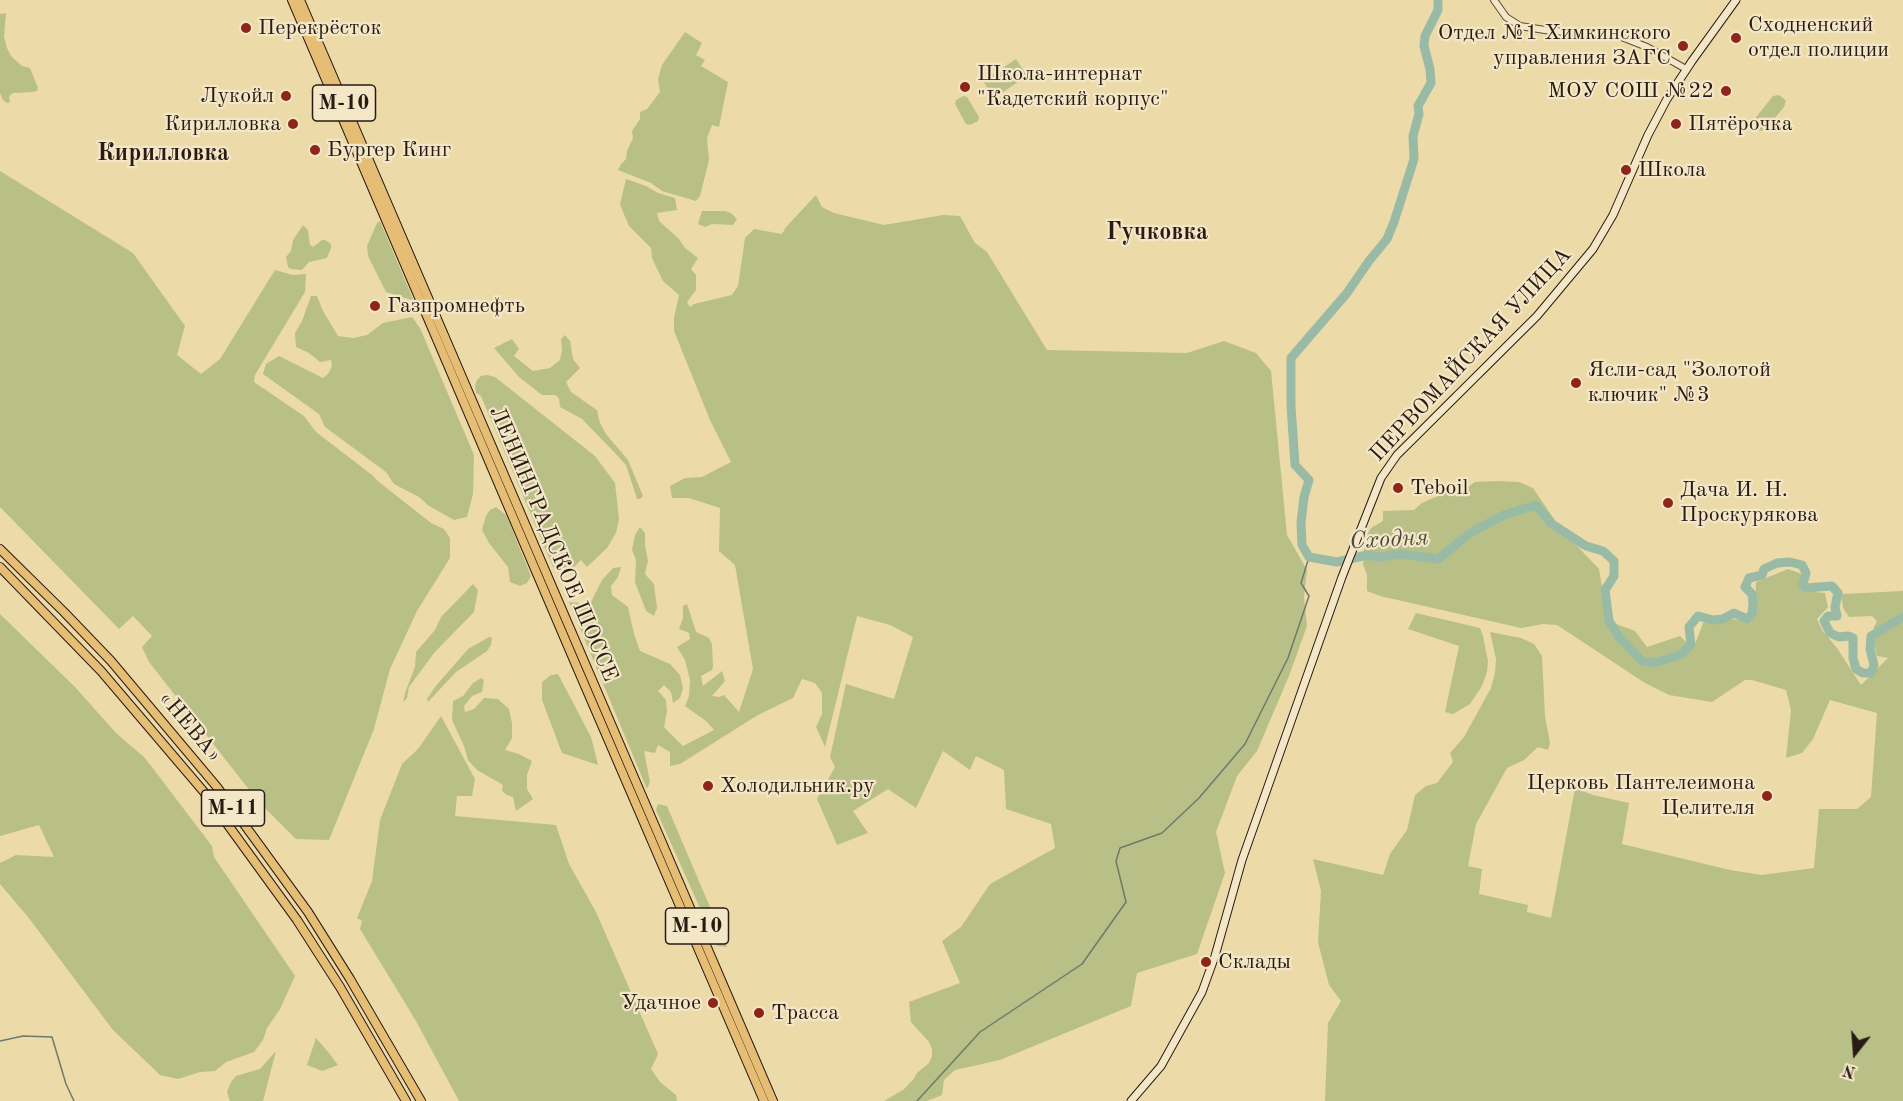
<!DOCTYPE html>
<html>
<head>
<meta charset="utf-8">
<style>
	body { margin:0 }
	#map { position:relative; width:1903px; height:1101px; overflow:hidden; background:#ecdaa9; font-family:"Old Standard TT",serif }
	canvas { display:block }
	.north { position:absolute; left:1825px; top:1023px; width:60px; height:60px; -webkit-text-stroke:4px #f3e7c7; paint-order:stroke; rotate:197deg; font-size:16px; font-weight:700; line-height:24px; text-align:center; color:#291a13 }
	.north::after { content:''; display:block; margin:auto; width:21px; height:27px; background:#291a13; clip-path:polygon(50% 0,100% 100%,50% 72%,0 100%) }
</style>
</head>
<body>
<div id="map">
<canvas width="1903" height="1101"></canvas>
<div class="north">N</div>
</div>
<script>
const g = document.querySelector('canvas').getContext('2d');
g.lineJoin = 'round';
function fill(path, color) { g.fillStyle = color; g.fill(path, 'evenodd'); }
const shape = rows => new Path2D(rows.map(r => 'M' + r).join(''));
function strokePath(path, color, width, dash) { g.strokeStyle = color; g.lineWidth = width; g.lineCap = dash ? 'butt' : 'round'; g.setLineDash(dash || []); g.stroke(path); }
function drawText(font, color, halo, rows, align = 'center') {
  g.font = font + ' "Old Standard TT",serif'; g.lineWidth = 4.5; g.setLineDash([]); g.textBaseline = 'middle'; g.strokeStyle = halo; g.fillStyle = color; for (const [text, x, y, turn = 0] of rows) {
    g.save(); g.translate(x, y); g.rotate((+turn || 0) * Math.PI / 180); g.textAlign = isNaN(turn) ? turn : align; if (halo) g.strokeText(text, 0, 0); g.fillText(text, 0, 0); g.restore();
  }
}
const green = shape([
	[6,13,4,37,7,48,11,56,22,66,30,68,38,88,37,91,32,92,13,93,9,96,10,102,7,103,3,100,0,93,0,14],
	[685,32,702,43,696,55,705,60,701,66,728,82,719,127,712,125,707,138,709,160,700,196,696,201,662,191,651,183,618,170,621,164,626,159,627,151,633,138,632,131,640,119,640,112,647,109,660,92,658,79,662,65],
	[1016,59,1027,76,994,98,983,81],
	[1778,95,1782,97,1786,101,1784,107,1765,130,1760,131,1756,129,1753,121,1773,96],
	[964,96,967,97,979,117,978,121,970,125,966,124,955,104,956,100],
	[0,171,133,253,185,326,177,355,201,374,220,359,275,270,293,275,306,274,305,292,255,375,254,382,304,416,316,432,372,475,379,482,431,523,444,529,450,538,450,558,417,611,390,669,374,729,329,840,296,839,258,801,149,662,142,647,152,636,133,616,119,629,0,507],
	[626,179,646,186,658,193,675,198,677,210,657,213,659,221,679,239,685,248,698,258,691,269,696,275,696,290,687,302,690,307,694,304,732,295,738,286,745,238,754,229,782,234,786,227,816,195,822,207,834,213,884,225,943,215,960,216,975,243,987,252,1047,350,1187,353,1224,341,1256,353,1271,371,1287,535,1307,570,1304,597,1307,626,1289,676,1257,751,1237,776,1216,832,1225,873,1197,954,1137,973,1131,1006,1000,1060,955,1070,944,1080,942,1095,927,1101,884,1101,903,1090,913,1080,917,1073,929,1063,932,1056,932,1049,929,1042,911,1022,909,1002,960,983,942,941,961,927,990,884,1055,848,1051,824,1006,809,1004,770,976,756,970,770,943,751,916,808,888,789,853,811,868,833,837,845,817,799,835,767,830,757,846,684,894,699,913,637,890,625,857,616,825,747,816,727,822,714,822,693,815,683,802,679,793,698,758,715,680,764,670,766,670,752,658,745,655,753,644,751,650,782,647,789,569,602,590,604,602,580,613,568,621,567,618,577,611,586,612,595,628,607,634,634,640,651,670,664,680,675,683,688,680,698,673,703,671,692,664,685,658,691,666,700,667,711,664,727,683,746,714,730,706,721,685,706,689,696,690,680,685,660,677,647,690,639,689,633,679,629,683,618,683,606,687,604,696,632,709,638,712,644,713,667,712,670,701,676,703,686,722,671,725,681,712,696,719,697,724,695,739,712,753,669,735,565,719,551,720,508,689,498,672,498,670,486,685,478,702,477,731,462,710,420,674,331,674,318,679,295,663,281,652,258,651,248,629,226,623,212,620,204],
	[702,211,725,211,731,213,737,219,733,225,712,224,705,227,698,224],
	[380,221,413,299,412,300,386,292,368,256,367,246,377,223],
	[303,225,308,230,310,245,313,247,322,240,325,240,331,244,331,248,327,258,309,262,302,270,291,269,288,267,286,257,291,251,293,240],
	[311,296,317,296,323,311,338,336,353,338,367,335,383,323,412,317,420,328,474,455,473,494,467,517,454,520,429,506,419,497,394,484,386,472,325,427,319,414,263,374,266,364,279,356,323,378,328,374,332,366,331,360,320,362,309,353,296,347,295,333,302,321],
	[565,335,570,341,573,359,580,368,566,382,571,392,597,410,600,423,606,434,628,460,643,496,640,499,637,499,626,465,615,453,582,419,560,407,559,398,555,395,542,395,519,377,494,348,512,339,519,349,514,356,533,371,550,368,560,360,562,350,561,339],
	[487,375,495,377,595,456,615,483,619,519,616,533,607,548,587,567,581,560,574,567,563,569,553,567,481,396,476,393,475,386,477,380,481,376],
	[1498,481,1519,482,1533,488,1560,528,1599,569,1608,621,1635,631,1647,647,1680,636,1693,649,1704,621,1715,623,1729,619,1741,620,1750,617,1755,614,1756,582,1788,569,1802,574,1802,591,1825,593,1828,607,1817,619,1822,630,1837,648,1861,685,1888,658,1877,656,1874,644,1874,627,1877,621,1872,616,1849,617,1843,608,1841,594,1903,591,1903,1101,1325,1101,1328,1023,1341,1001,1329,985,1318,942,1321,891,1313,859,1383,875,1390,854,1407,830,1415,795,1426,786,1437,783,1453,762,1450,753,1464,737,1491,688,1495,673,1496,659,1490,632,1521,638,1534,644,1542,656,1545,716,1550,743,1548,750,1538,747,1524,760,1507,768,1476,824,1468,866,1482,869,1479,894,1528,905,1527,912,1551,918,1575,788,1593,795,1629,803,1622,844,1730,870,1762,875,1814,868,1819,809,1857,809,1871,797,1877,713,1830,700,1813,739,1802,753,1786,758,1791,710,1786,690,1752,680,1745,680,1712,702,1669,695,1645,683,1557,625,1543,624,1521,628,1380,596,1367,591,1367,575,1363,564,1365,538,1371,528,1383,521,1383,511,1414,510,1422,503,1445,493,1457,495,1475,482],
	[496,507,506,515,531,576,527,583,520,586,510,582,508,567,489,543,482,530,486,516,490,510],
	[640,527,645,533,645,545,648,561,645,574,654,584,657,608,654,616,646,611,635,582,636,560,632,550,635,535],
	[473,584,478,590,474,612,434,653,409,687,407,698,403,702,405,693,415,667,416,652,435,630,441,617],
	[1416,613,1480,628,1483,636,1488,661,1487,672,1482,686,1470,704,1453,714,1445,712,1459,646,1408,629],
	[0,614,75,687,116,733,145,758,212,846,214,857,295,976,280,1009,267,1028,263,1040,254,1052,226,1062,215,1071,200,1072,178,1079,160,1075,113,1030,28,917,0,884,0,863,16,855,54,857,39,825,0,836],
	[489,637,492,638,491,645,487,651,456,672,428,702,427,699,435,687,468,649],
	[558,674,591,737,598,765,562,753,542,700,542,682,551,675],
	[481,678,484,680,482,692,472,696,464,706,465,712,474,709,484,698,498,699,509,709,512,723,512,738,505,750,519,754,532,761,527,775,527,789,533,799,516,811,513,797,507,795,502,791,503,785,477,770,468,760,464,746,452,720,453,701,463,696,473,683],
	[441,716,475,779,472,796,457,796,455,816,556,825,569,864,596,912,658,1054,651,1069,660,1082,676,1095,677,1101,459,1101,416,1021,360,929,362,921,357,918,372,881,380,820,402,764,418,749],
	[658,804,667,806,727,947,717,946,656,810],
	[316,1038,329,1053,338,1065,322,1071,307,1065],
	[276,1051,263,1101,230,1101,227,1092,231,1082,236,1076,260,1069]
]);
const stream = shape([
	[0,1041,23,1036,52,1037,66,1084,74,1101],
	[917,1101,980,1032,1082,964,1126,902,1116,861,1120,848,1162,833,1199,798,1245,744,1288,658,1309,596,1301,583,1309,557]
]);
const river = shape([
	[1438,0,1438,10,1425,36,1424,46,1430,69,1431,83,1418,106,1419,114,1413,136,1414,159,1394,222,1387,239,1369,261,1347,293,1291,358,1291,406,1295,465,1309,480,1304,497,1301,523,1302,545,1309,557,1337,562,1367,555,1379,557,1401,554,1438,559,1470,533,1504,515,1536,505,1552,524,1586,546,1603,551,1614,561,1614,576,1605,590,1609,621,1620,638,1642,661,1654,663,1680,655,1691,645,1689,627,1698,616,1713,620,1723,619,1734,613,1747,619,1752,614,1753,604,1752,594,1745,587,1749,578,1762,575,1764,569,1777,563,1790,562,1802,565,1806,573,1803,584,1806,588,1832,586,1838,593,1835,607,1837,616,1828,616,1824,621,1830,633,1839,637,1848,636,1853,638,1853,658,1856,669,1863,673,1871,673,1874,665,1870,649,1871,636,1903,617]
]);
const tertiary = shape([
	[1494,0,1506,17,1520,26,1551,31,1614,34,1647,47,1686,69]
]);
const secondary = shape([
	[1131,1101,1161,1066,1202,992,1215,956,1242,860,1342,577,1381,478,1397,455,1537,316,1593,249,1613,215,1648,135,1667,99,1692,61,1736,0]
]);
const trunk = shape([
	[292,0,573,658,764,1101],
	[300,0,773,1101]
]);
const motorway = shape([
	[0,549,64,612,111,661,217,787,308,912,350,979,421,1101],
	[0,567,101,671,204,792,297,920,340,987,406,1101]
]);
const markers = [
	[246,28,6,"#8f2418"],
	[1736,38,6,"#8f2418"],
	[1683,46,6,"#8f2418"],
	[965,87,6,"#8f2418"],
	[1726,91,6,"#8f2418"],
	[286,96,6,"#8f2418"],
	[293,124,6,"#8f2418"],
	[1676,124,6,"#8f2418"],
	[315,150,6,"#8f2418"],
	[1626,170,6,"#8f2418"],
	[375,306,6,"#8f2418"],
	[1576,383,6,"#8f2418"],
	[1398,488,6,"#8f2418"],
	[1668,503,6,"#8f2418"],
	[708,786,6,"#8f2418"],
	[1767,796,6,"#8f2418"],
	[1206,962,6,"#8f2418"],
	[713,1003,6,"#8f2418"],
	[759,1013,6,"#8f2418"]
];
const shields = [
	[344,103,63],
	[233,808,63],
	[697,926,63]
];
const shieldNames = [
	["М-10",344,103],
	["М-11",233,808],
	["М-10",697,926]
];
const poiNames = [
	["Сходненский",1748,25],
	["отдел полиции",1748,50],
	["Перекрёсток",258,28],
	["Отдел №1 Химкинского",1671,33,"right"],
	["управления ЗАГС",1671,58,"right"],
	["Школа-интернат",977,74],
	["\"Кадетский корпус\"",977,99],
	["МОУ СОШ №22",1714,91,"right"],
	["Лукойл",274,96,"right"],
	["Кирилловка",281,124,"right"],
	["Пятёрочка",1688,124],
	["Бургер Кинг",327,150],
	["Школа",1638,170],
	["Газпромнефть",387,306],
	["Ясли-сад \"Золотой",1588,370],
	["ключик\" №3",1588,395],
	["Teboil",1410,488],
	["Дача И. Н.",1680,490],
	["Проскурякова",1680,515],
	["Церковь Пантелеимона",1755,783,"right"],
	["Целителя",1755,808,"right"],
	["Холодильник.ру",720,786],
	["Склады",1218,962],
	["Удачное",701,1003,"right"],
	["Трасса",771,1013]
];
const streetNames = [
	["ПЕРВОМАЙСКАЯ УЛИЦА",1471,355,-47],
	["ЛЕНИНГРАДСКОЕ ШОССЕ",553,544,67],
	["«НЕВА»",190,727,50]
];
const neighbourhoodNames = [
	["Кирилловка",163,154],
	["Гучковка",1157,233]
];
const waterNames = [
	["Сходня",1389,540,-3]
];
fill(green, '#b8c088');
strokePath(stream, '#6c7b6b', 1.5);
strokePath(river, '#99bba5', 9);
strokePath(tertiary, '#5a4a38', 8);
strokePath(secondary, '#291a13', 9);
strokePath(trunk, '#291a13', 10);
strokePath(motorway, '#291a13', 10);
strokePath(tertiary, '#f3e7c7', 6);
strokePath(secondary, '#f3e7c7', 7);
strokePath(trunk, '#e6bd74', 8);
strokePath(motorway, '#e6bd74', 8);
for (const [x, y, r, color] of markers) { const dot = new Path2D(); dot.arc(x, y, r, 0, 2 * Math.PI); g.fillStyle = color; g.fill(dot); strokePath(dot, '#f3e7c7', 2); }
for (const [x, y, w] of shields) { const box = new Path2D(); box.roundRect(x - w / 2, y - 18, w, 36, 4.5); g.fillStyle = '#f3e7c7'; g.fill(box); strokePath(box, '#291a13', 1.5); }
drawText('bold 21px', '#291a13', null, shieldNames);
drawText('22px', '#291a13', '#f3e7c7', poiNames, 'left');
drawText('22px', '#291a13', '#f3e7c7', streetNames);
drawText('bold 24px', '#291a13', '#f3e7c7', neighbourhoodNames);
drawText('italic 24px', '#4b4a3f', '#f3e7c7', waterNames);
</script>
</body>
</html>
